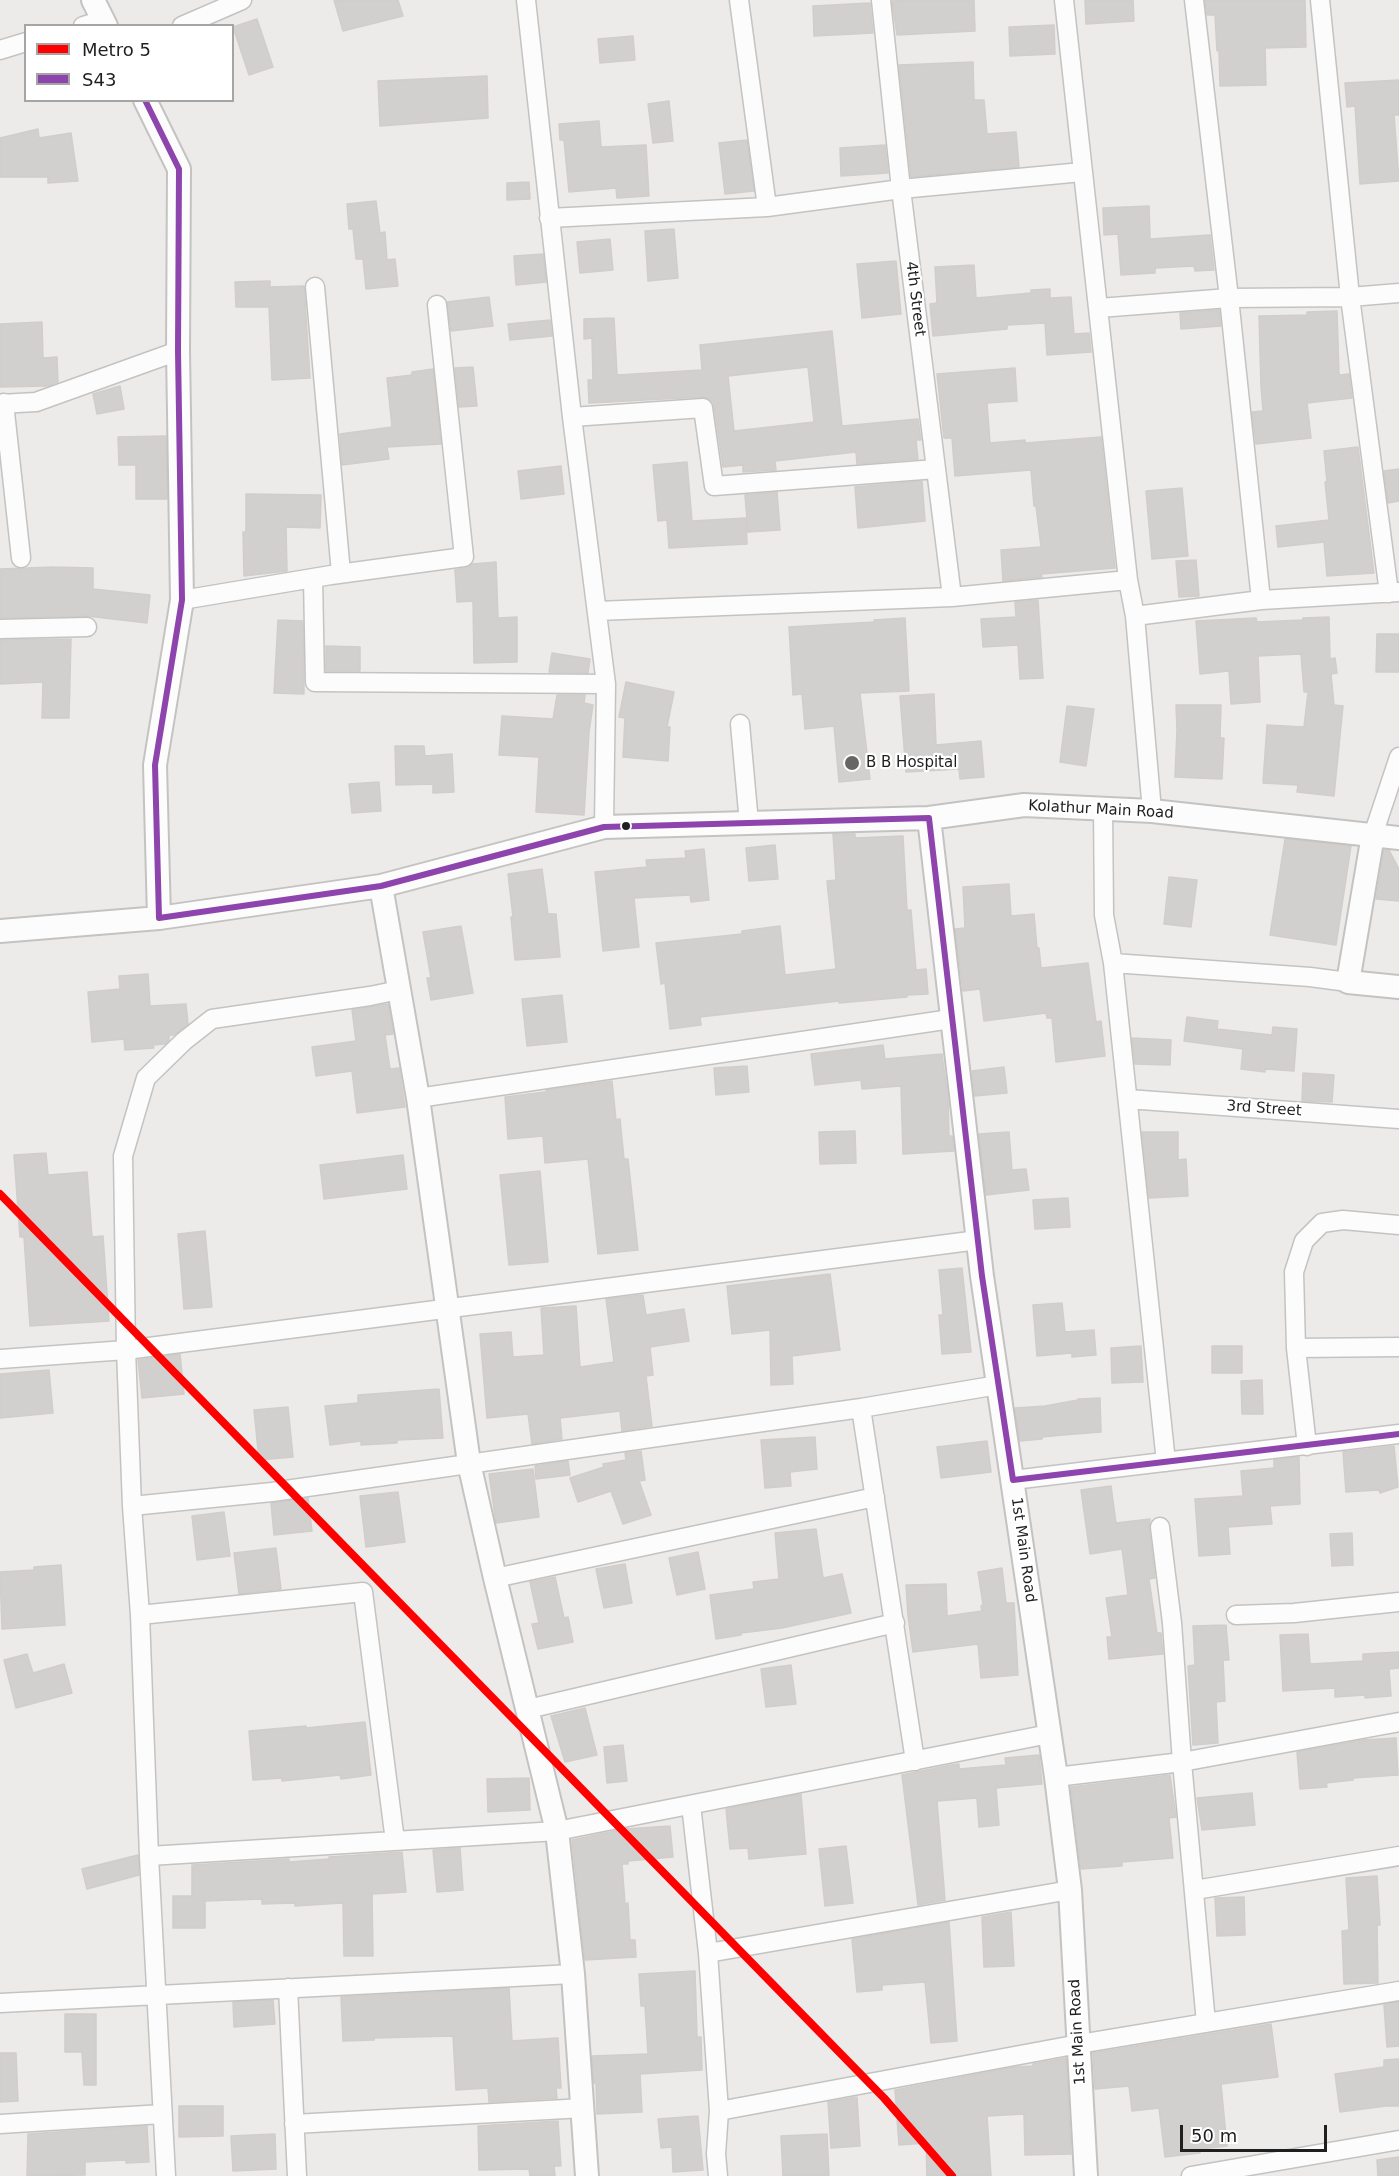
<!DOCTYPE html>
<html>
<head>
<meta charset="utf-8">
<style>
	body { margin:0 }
	#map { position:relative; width:1399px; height:2176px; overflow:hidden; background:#edebe9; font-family:"DejaVu Sans",sans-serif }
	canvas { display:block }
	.legend { position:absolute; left:24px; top:24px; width:210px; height:78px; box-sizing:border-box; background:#fff; border:2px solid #a5a5a5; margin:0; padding:8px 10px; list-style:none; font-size:18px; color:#1f1f1f }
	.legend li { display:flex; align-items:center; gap:12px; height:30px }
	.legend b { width:30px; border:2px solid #a5a5a5 }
	.scale { position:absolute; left:1180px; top:2125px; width:147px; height:27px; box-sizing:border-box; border:3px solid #1f1f1f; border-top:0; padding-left:8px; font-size:18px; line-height:21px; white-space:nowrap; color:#1f1f1f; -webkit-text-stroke:4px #fff; paint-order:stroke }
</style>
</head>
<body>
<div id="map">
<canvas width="1399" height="2176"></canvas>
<ul class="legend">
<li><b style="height:8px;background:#f00"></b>Metro 5</li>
<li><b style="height:8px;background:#8e44ad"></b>S43</li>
</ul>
<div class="scale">50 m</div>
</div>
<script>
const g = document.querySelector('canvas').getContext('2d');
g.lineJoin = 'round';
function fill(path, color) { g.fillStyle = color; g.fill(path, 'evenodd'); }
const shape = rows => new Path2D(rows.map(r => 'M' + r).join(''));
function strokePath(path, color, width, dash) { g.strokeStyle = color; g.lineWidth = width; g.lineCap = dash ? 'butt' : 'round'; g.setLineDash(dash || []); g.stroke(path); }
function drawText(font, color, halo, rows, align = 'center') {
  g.font = font + ' "DejaVu Sans",sans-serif'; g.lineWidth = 4.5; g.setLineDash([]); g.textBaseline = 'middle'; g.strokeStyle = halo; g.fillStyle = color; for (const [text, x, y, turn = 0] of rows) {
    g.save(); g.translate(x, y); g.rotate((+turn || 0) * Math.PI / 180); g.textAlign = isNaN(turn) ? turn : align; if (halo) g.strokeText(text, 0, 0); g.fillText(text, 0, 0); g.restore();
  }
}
const building = shape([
	[334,0,398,0,403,16,343,31,334,0],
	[912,0,974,0,975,31,897,35,892,1,912,0],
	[1085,0,1133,0,1134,21,1086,24,1085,0],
	[1205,0,1305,0,1306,47,1265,48,1266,85,1220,86,1219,50,1217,51,1215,15,1207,15,1205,0],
	[870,3,873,33,814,36,813,6,870,3],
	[257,19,273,67,249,75,233,27,257,19],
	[1054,25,1055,54,1010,56,1009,27,1054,25],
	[633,36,635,60,600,63,598,39,633,36],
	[973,62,974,100,984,100,987,134,1016,132,1019,167,911,177,899,65,973,62],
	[487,76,488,118,380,126,378,81,487,76],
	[1399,80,1399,115,1394,115,1399,181,1360,184,1355,106,1347,107,1345,83,1399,80],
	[669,101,673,141,653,143,648,104,669,101],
	[599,121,601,147,646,145,649,196,617,198,616,188,569,192,564,140,560,140,559,124,599,121],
	[38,129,39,138,71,133,78,181,48,183,48,177,0,177,0,138,38,129],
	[747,140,754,191,725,194,719,143,747,140],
	[885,145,888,173,841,176,840,148,885,145],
	[529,182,530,199,507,200,507,183,529,182],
	[376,201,380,233,385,232,387,260,395,259,398,286,366,289,363,259,356,259,353,229,349,229,347,204,376,201],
	[1149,206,1150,239,1210,235,1214,270,1195,271,1194,266,1155,268,1155,273,1121,275,1118,234,1104,235,1103,208,1149,206],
	[674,229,678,278,648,281,645,231,674,229],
	[610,239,613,270,580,273,577,242,610,239],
	[543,254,546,282,516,285,514,256,543,254],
	[896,261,901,314,862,318,857,264,896,261],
	[974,265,976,298,1031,293,1031,290,1050,289,1050,298,1071,297,1074,334,1089,333,1091,352,1047,355,1045,323,1007,325,1007,329,933,336,930,304,937,303,935,267,974,265],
	[270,281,270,287,304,286,310,378,272,380,269,307,236,307,235,282,270,281],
	[489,297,493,326,451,331,447,302,489,297],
	[1219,310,1221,326,1181,329,1180,313,1219,310],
	[1337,311,1339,375,1349,374,1352,398,1307,403,1311,438,1256,444,1252,412,1263,411,1261,386,1259,316,1307,315,1307,312,1337,311],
	[614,318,617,375,702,370,700,345,832,331,842,426,918,419,921,440,916,440,918,459,857,464,856,452,775,461,776,470,743,472,743,465,723,467,714,406,713,402,708,398,702,397,589,403,588,380,593,380,592,338,584,339,584,319,614,318],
	[808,367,814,422,734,431,728,376,808,367],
	[550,320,552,336,510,340,508,324,550,320],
	[42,322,43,358,57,357,58,382,48,386,0,387,0,324,42,322],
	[473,367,477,406,459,407,455,368,473,367],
	[1015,368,1017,401,987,403,990,443,1025,440,1025,443,1101,437,1115,568,1041,574,1042,577,1003,581,1001,550,1041,547,1036,506,1034,506,1031,470,955,476,952,438,944,438,937,374,1015,368],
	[433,369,441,444,387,447,389,459,342,465,340,434,392,427,387,378,412,375,412,372,433,369],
	[120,386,124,409,97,414,93,394,120,386],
	[166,436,167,499,136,499,136,465,119,465,118,437,166,436],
	[1358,447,1374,573,1327,576,1324,542,1278,547,1276,526,1329,520,1325,482,1327,482,1324,451,1358,447],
	[687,462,692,521,746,518,747,544,669,548,667,520,658,521,653,465,687,462],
	[561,466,564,494,521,499,518,471,561,466],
	[1399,469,1399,501,1388,503,1384,471,1399,469],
	[922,481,925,521,858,528,855,487,922,481],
	[1182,488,1188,556,1152,559,1146,491,1182,488],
	[777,492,780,530,748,532,745,495,777,492],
	[246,494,321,495,320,528,286,527,287,571,244,576,243,532,246,532,246,494],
	[1196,560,1199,596,1179,597,1176,561,1196,560],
	[496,562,498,618,517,617,517,662,474,663,473,601,457,602,455,570,466,568,473,564,496,562],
	[54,567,93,568,93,589,150,595,147,623,87,616,0,618,0,569,54,567],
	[1038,600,1043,678,1020,679,1018,645,983,647,981,619,1016,617,1015,602,1038,600],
	[1329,617,1330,659,1335,658,1337,673,1331,674,1334,705,1343,706,1334,796,1297,792,1298,785,1263,783,1267,725,1304,727,1308,692,1304,692,1301,654,1258,656,1260,702,1231,704,1229,671,1200,674,1196,621,1256,618,1257,622,1303,620,1303,618,1329,617],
	[905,618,909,691,860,693,870,779,839,782,834,726,805,729,802,694,793,695,789,627,874,622,874,620,905,618],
	[278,620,303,621,304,694,274,693,278,620],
	[1377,634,1399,634,1399,672,1376,672,1377,634],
	[71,639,69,718,42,718,43,682,0,684,0,640,71,639],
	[326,646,360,647,360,671,326,671,326,646],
	[552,653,590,659,588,673,549,672,552,653],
	[626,682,674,692,667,727,670,727,668,761,623,757,625,718,619,717,626,682],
	[934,694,936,745,981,741,984,777,960,779,959,769,906,772,900,696,934,694],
	[557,695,585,695,584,703,593,705,589,732,584,815,536,812,539,757,499,755,502,716,553,719,557,695],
	[1176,705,1221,705,1220,738,1224,738,1222,779,1175,777,1177,730,1176,705],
	[1067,706,1094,709,1086,766,1060,762,1067,706],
	[395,746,424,746,425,756,452,754,454,792,433,793,433,784,396,785,395,746],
	[379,782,381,811,352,813,349,784,379,782],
	[833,834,855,834,855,838,903,836,907,910,911,910,916,970,926,969,928,994,907,995,907,997,839,1003,839,1001,700,1017,701,1025,670,1029,665,983,661,984,656,943,742,934,742,931,780,926,785,975,836,969,827,881,836,880,833,834],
	[1285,839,1351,846,1336,945,1270,935,1285,839],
	[775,845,778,879,749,881,746,848,775,845],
	[704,849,709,900,691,902,690,895,634,898,639,947,603,951,595,872,647,867,646,860,686,858,685,851,704,849],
	[1384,850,1389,850,1399,869,1399,901,1376,899,1384,850],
	[542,869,548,914,556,914,560,957,515,960,511,917,513,917,508,874,542,869],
	[1169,877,1197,880,1191,927,1164,924,1169,877],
	[1009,884,1011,916,1034,914,1037,948,1039,948,1041,968,1088,963,1096,1022,1101,1021,1105,1056,1056,1062,1052,1018,1047,1018,1046,1013,984,1021,980,989,963,991,955,929,965,928,963,887,1009,884],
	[461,926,473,993,431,1000,427,978,431,978,423,932,461,926],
	[148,974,150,1006,186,1004,188,1024,174,1035,169,1035,169,1040,165,1044,153,1045,154,1048,125,1050,124,1039,92,1042,88,992,120,989,119,976,148,974],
	[562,995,567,1042,527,1046,522,999,562,995],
	[388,1004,393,1034,385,1035,390,1069,399,1068,405,1107,357,1113,352,1071,316,1076,312,1047,356,1041,352,1010,388,1004],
	[1187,1017,1218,1021,1217,1029,1272,1035,1273,1027,1297,1029,1294,1071,1265,1069,1265,1072,1241,1069,1243,1049,1184,1041,1187,1017],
	[1132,1038,1171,1040,1170,1065,1135,1064,1132,1038],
	[883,1045,885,1059,942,1054,948,1101,949,1136,952,1136,954,1151,903,1154,901,1086,862,1089,861,1080,815,1085,811,1054,883,1045],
	[747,1066,749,1092,716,1095,714,1068,747,1066],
	[1004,1067,1007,1093,975,1096,972,1071,1004,1067],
	[1303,1073,1334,1075,1332,1102,1302,1101,1303,1073],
	[612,1081,616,1120,620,1119,624,1159,628,1159,638,1250,598,1254,588,1159,545,1163,543,1136,508,1139,505,1097,546,1092,546,1090,612,1081],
	[855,1131,856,1163,820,1164,819,1132,855,1131],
	[1009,1132,1012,1170,1026,1169,1029,1190,986,1195,979,1134,1009,1132],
	[1142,1132,1178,1132,1178,1160,1186,1159,1188,1196,1149,1198,1142,1132],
	[46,1153,48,1175,87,1172,92,1237,103,1236,109,1321,30,1326,24,1237,20,1237,14,1155,46,1153],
	[403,1155,407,1189,324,1199,320,1165,403,1155],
	[540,1171,548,1262,509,1265,500,1175,540,1171],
	[1068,1198,1070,1227,1035,1229,1033,1200,1068,1198],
	[205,1231,212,1307,184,1309,178,1234,205,1231],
	[962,1268,971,1352,942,1354,939,1315,943,1315,939,1270,962,1268],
	[830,1274,840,1350,792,1356,793,1384,771,1385,770,1330,732,1334,727,1286,830,1274],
	[643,1295,646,1315,684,1309,689,1341,650,1347,653,1375,646,1376,652,1426,622,1431,620,1411,560,1418,562,1439,532,1444,528,1414,487,1418,480,1334,511,1332,513,1357,544,1355,541,1308,576,1306,580,1367,614,1362,606,1299,643,1295],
	[1062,1303,1065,1332,1094,1330,1096,1355,1072,1357,1072,1353,1037,1356,1033,1305,1062,1303],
	[1141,1346,1143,1382,1112,1383,1111,1348,1141,1346],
	[1212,1346,1242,1346,1242,1373,1212,1373,1212,1346],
	[180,1354,184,1394,142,1398,138,1360,180,1354],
	[49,1370,53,1413,0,1418,0,1374,49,1370],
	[1262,1380,1263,1414,1242,1414,1241,1381,1262,1380],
	[439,1389,443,1438,397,1440,397,1443,361,1445,361,1441,330,1445,325,1406,358,1403,358,1395,439,1389],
	[1100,1398,1101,1432,1063,1435,1042,1437,1042,1439,1020,1441,1015,1408,1045,1406,1078,1400,1078,1399,1100,1398],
	[288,1407,293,1457,259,1460,254,1410,288,1407],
	[815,1437,817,1469,790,1472,791,1486,765,1488,761,1440,815,1437],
	[987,1441,991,1472,941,1478,937,1447,987,1441],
	[1394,1446,1398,1487,1380,1493,1379,1490,1346,1492,1343,1452,1394,1446],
	[641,1451,645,1480,639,1481,651,1515,623,1524,611,1491,578,1502,570,1478,604,1467,603,1464,626,1460,625,1453,641,1451],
	[1299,1457,1300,1504,1270,1506,1272,1524,1228,1527,1230,1554,1199,1556,1195,1499,1243,1496,1241,1471,1274,1468,1274,1460,1299,1457],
	[568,1461,570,1475,536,1479,535,1466,568,1461],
	[533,1469,539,1517,496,1523,489,1474,533,1469],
	[1111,1486,1116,1523,1150,1519,1149,1528,1155,1578,1149,1579,1157,1633,1161,1633,1163,1654,1109,1659,1107,1637,1112,1637,1106,1598,1128,1595,1122,1549,1090,1554,1081,1490,1111,1486],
	[398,1492,405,1542,366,1547,360,1496,398,1492],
	[308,1498,312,1531,274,1535,271,1503,308,1498],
	[224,1512,230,1556,197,1560,192,1516,224,1512],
	[816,1529,823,1578,842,1574,851,1613,782,1628,741,1633,741,1635,716,1639,710,1595,754,1589,753,1582,779,1579,775,1533,816,1529],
	[1352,1533,1353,1565,1332,1566,1330,1534,1352,1533],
	[276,1548,281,1589,239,1594,234,1553,276,1548],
	[698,1552,705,1589,677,1595,669,1558,698,1552],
	[625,1564,632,1603,604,1608,596,1569,625,1564],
	[61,1565,65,1625,2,1629,0,1572,34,1570,34,1567,61,1565],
	[1002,1568,1006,1603,1014,1603,1018,1675,981,1678,978,1644,913,1652,908,1616,906,1585,946,1584,947,1616,982,1611,981,1606,983,1605,978,1572,1002,1568],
	[555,1577,564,1618,568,1617,573,1642,538,1649,532,1624,539,1623,530,1582,555,1577],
	[1226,1625,1229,1660,1223,1660,1225,1701,1216,1702,1218,1743,1193,1745,1188,1666,1195,1665,1193,1626,1226,1625],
	[1308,1634,1310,1664,1363,1661,1363,1654,1399,1652,1399,1668,1389,1669,1391,1696,1365,1698,1365,1695,1335,1697,1335,1688,1283,1691,1280,1635,1308,1634],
	[27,1654,33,1673,64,1664,72,1693,16,1708,4,1660,27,1654],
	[791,1665,796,1704,766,1707,761,1669,791,1665],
	[585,1708,597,1755,565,1762,551,1716,585,1708],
	[365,1722,371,1775,341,1779,340,1775,282,1781,282,1778,253,1780,249,1731,306,1726,306,1728,365,1722],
	[1396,1738,1398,1775,1353,1778,1353,1780,1326,1783,1327,1787,1300,1789,1297,1752,1363,1740,1396,1738],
	[623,1745,627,1781,607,1783,604,1747,623,1745],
	[1039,1755,1042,1784,996,1788,999,1825,979,1827,977,1798,937,1801,945,1900,918,1905,902,1775,951,1765,959,1764,959,1769,1006,1765,1005,1758,1039,1755],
	[1170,1775,1176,1817,1169,1818,1173,1858,1122,1862,1122,1866,1081,1869,1071,1787,1170,1775],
	[529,1778,530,1810,488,1812,487,1779,529,1778],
	[1252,1793,1255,1825,1202,1830,1197,1798,1252,1793],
	[801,1794,806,1854,749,1859,748,1848,730,1849,726,1809,801,1794],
	[670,1826,673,1857,628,1861,628,1864,622,1864,625,1904,628,1903,630,1940,635,1940,636,1957,585,1960,572,1840,625,1829,670,1826],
	[846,1846,853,1903,825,1906,819,1849,846,1846],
	[460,1848,463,1890,437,1892,433,1850,460,1848],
	[402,1852,406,1892,372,1894,373,1956,344,1956,343,1903,295,1906,295,1903,262,1904,262,1899,205,1901,205,1928,173,1928,173,1896,192,1896,192,1865,289,1859,289,1862,329,1859,329,1857,402,1852],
	[138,1855,139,1875,87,1889,82,1869,138,1855],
	[1377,1876,1380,1925,1377,1925,1378,1983,1344,1984,1342,1931,1349,1930,1346,1878,1377,1876],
	[1244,1897,1245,1935,1217,1936,1215,1898,1244,1897],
	[1011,1912,1014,1966,984,1967,982,1917,1011,1912],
	[949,1922,957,2041,931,2043,925,1982,882,1985,882,1990,857,1992,852,1939,949,1922],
	[695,1971,697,2037,701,2037,702,2070,640,2074,642,2112,597,2114,596,2083,594,2083,592,2056,648,2054,645,2006,641,2006,639,1974,695,1971],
	[509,1988,512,2041,558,2038,561,2088,556,2088,557,2098,489,2102,488,2088,456,2090,453,2036,374,2038,374,2040,343,2041,341,1997,509,1988],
	[273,2000,275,2024,234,2027,233,2002,273,2000],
	[1399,2002,1399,2046,1387,2047,1384,2005,1399,2002],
	[65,2014,96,2014,96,2085,84,2085,82,2052,65,2052,65,2014],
	[1271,2024,1278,2077,1221,2084,1227,2146,1200,2149,1200,2153,1165,2157,1159,2108,1132,2111,1129,2086,1095,2089,1093,2053,1271,2024],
	[0,2053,16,2053,18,2101,0,2102,0,2053],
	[1066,2058,1071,2154,1025,2155,1024,2114,987,2116,991,2176,927,2176,926,2143,899,2145,895,2090,1015,2067,1033,2066,1033,2064,1066,2058],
	[1399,2059,1399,2106,1386,2106,1340,2112,1335,2074,1384,2067,1384,2060,1399,2059],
	[857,2097,860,2146,831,2148,828,2102,857,2097],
	[179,2106,223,2106,223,2136,179,2137,179,2106],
	[698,2116,703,2170,673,2172,672,2147,661,2148,658,2119,698,2116],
	[558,2121,561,2166,554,2166,555,2176,530,2176,529,2169,479,2170,478,2126,558,2121],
	[147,2126,149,2162,126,2163,126,2160,85,2162,85,2175,27,2176,28,2134,147,2126],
	[275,2134,276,2169,233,2171,231,2136,275,2134],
	[827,2134,829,2176,783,2176,781,2136,827,2134],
	[1399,2157,1399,2176,1378,2176,1377,2160,1399,2157]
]);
const minor = shape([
	[526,0,572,417,606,684,604,827],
	[739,0,767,207],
	[881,0,901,189,952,597],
	[1064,0,1128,580,1135,616,1152,811],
	[1194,0,1229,298,1261,600],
	[1320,0,1350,297,1389,593],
	[83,26,103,20],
	[182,26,242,0],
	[0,50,26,42],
	[549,218,767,207,901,189,1082,172],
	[315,287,341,573],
	[1099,308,1229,298,1350,297,1399,293],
	[4,403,21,558],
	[0,404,36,402,178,351],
	[572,417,703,408,714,486,936,469],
	[313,578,315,682,606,684],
	[182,600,331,575,464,557,437,305],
	[597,611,952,597,1128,580],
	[1135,616,1261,600,1399,592],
	[0,629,87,627],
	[740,724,749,823],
	[1103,809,1104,915,1113,963,1310,977,1348,982],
	[1373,835,1399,757],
	[1113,963,1166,1462],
	[418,1098,951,1019],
	[1128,1099,1399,1119],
	[1296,1348,1399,1347],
	[0,1359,126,1350,978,1240],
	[861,1408,915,1761],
	[1307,1446,1296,1348,1294,1272,1304,1241,1322,1223,1343,1220,1399,1225],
	[1013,1480,1399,1434],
	[132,1506,272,1492,861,1408,998,1385],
	[495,1578,875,1497],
	[140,1615,363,1592,395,1841],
	[1236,1615,1294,1613,1399,1602],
	[528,1709,895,1623],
	[1056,1777,1182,1762,1172,1623,1160,1527],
	[691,1805,708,1953,719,2111],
	[149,1856,557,1831,1049,1734],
	[1195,1890,1399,1856],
	[708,1953,1070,1890],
	[288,1988,297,2176],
	[0,2003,573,1974],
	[1206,2023,1182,1762,1399,1722],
	[0,2124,162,2114],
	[294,2124,584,2108],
	[166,2176,149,1856,140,1615,132,1506,126,1350,123,1156,146,1078,184,1041,212,1019,370,996,399,990],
	[718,2176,716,2154,719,2111,1079,2044,1399,1991],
	[1191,2176,1399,2140]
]);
const tertiary = shape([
	[93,0,106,26],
	[145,100,179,169,178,351,182,600,155,765,159,918],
	[929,818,982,1276,1056,1777,1070,1890,1086,2176],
	[1373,835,1348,982,1399,987],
	[381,886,418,1098,469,1463,495,1578,557,1831,573,1974,587,2176],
	[0,931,159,918,381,886,604,827,929,818,1024,805,1152,811,1399,838]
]);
const bus1 = shape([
	[145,100,179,169,178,351,182,600,155,765,159,918,381,886,604,827,929,818,982,1276,1013,1480,1399,1434]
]);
const metro1 = shape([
	[0,1194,884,2098,952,2176]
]);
const markers = [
	[852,763,8,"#676666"],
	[626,826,5,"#1f1f1f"]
];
const streetNames = [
	["4th Street",915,299,83],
	["Kolathur Main Road",1101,810,3],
	["3rd Street",1264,1109,4],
	["1st Main Road",1023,1550,82],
	["1st Main Road",1078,2032,-93]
];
const poiNames = [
	["B B Hospital",866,763]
];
fill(building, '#d2d0ce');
strokePath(building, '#d0cdca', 1.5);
strokePath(minor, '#c4c3c2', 21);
strokePath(tertiary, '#c4c3c2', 26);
strokePath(minor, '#fcfcfc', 18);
strokePath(tertiary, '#fcfcfc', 22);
strokePath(bus1, '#8e44ad', 6);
strokePath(metro1, '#f00', 8);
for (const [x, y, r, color] of markers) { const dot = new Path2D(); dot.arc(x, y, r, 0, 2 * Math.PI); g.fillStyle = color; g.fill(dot); strokePath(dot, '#fff', 2); }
drawText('15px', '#1f1f1f', '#fff', streetNames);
drawText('15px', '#1f1f1f', '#fff', poiNames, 'left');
</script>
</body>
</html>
